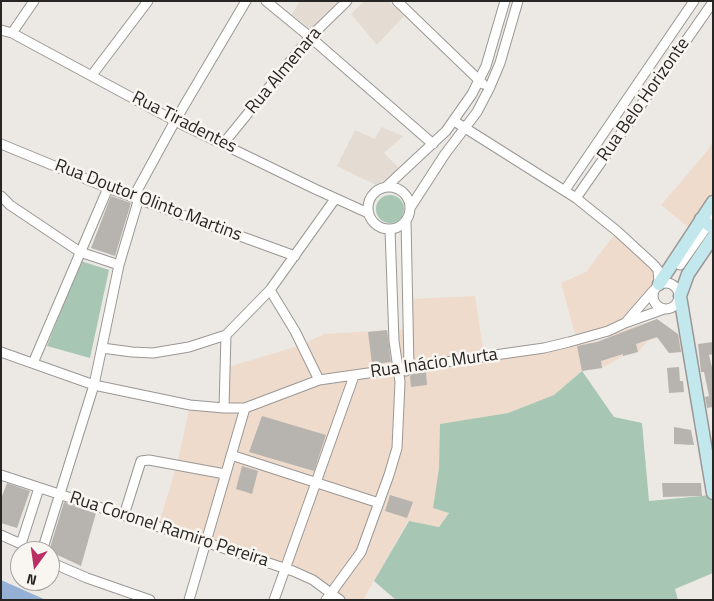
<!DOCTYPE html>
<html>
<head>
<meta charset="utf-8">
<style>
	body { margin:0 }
	#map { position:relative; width:714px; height:601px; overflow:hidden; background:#ece9e5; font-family:"Titillium Web",sans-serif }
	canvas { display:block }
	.frame { position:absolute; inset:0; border:2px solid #272624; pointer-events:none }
	.north { position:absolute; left:10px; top:541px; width:50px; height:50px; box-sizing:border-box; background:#f9f6f2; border:1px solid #a5a3a0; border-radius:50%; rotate:194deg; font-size:14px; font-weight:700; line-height:20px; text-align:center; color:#272624 }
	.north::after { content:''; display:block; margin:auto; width:18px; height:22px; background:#bb2e63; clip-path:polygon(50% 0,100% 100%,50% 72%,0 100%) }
</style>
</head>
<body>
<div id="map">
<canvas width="714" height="601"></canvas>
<div class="frame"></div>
<div class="north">N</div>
</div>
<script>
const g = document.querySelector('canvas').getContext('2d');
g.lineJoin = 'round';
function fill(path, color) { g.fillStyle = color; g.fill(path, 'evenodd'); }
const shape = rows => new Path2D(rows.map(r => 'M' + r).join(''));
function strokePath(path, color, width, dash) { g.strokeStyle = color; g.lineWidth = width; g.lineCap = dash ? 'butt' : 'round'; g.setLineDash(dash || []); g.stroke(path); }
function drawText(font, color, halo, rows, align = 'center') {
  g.font = font + ' "Titillium Web",sans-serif'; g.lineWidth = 5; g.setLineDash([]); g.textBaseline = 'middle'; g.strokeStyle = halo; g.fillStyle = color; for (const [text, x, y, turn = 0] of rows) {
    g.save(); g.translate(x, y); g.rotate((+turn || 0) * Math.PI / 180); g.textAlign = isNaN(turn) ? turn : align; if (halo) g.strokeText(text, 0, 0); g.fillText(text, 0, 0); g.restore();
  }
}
const commercial = shape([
	[713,142,713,202,693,231,661,205,704,155],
	[617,231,654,265,659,284,625,323,577,341,561,283,586,272],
	[475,296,484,356,409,367,410,374,600,341,616,333,657,319,682,338,685,352,669,353,657,338,648,341,638,352,623,356,602,368,582,371,554,395,508,413,441,424,439,468,433,508,449,512,439,527,408,521,363,600,340,600,313,580,158,526,177,465,190,405,224,408,225,368,301,345,324,334,407,329,409,299]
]);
const built = shape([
	[300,1,339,1,310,29,292,14],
	[364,1,388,1,404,16,377,45,351,14],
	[381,127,403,136,384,153,399,168,378,186,337,166,355,130,375,139]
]);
const green = shape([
	'376 209a14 14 0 1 1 28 0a14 14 0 1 1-28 0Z',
	[81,261,109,270,90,358,47,346],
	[582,371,614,417,642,423,649,501,702,496,713,494,713,573,675,589,678,600,396,600,374,581,409,521,439,527,449,513,433,508,439,468,440,424,508,413,554,395]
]);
const water = shape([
	[1,580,46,600,1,600]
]);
const building = shape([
	[111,196,131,203,115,256,91,248],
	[657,319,678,334,681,352,669,353,657,337,636,344,638,352,623,356,623,354,601,361,602,368,582,371,577,346,597,342],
	[387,330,391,362,372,364,368,332],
	[713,342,713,354,709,355,713,371,713,407,707,408,705,397,709,396,704,372,701,372,698,344],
	[679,367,680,381,683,381,684,392,669,393,667,368],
	[426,372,427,385,411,387,410,376,412,374],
	[262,416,326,435,314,471,249,452],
	[674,427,691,430,694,445,674,444],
	[242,466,258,471,252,494,236,489],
	[7,483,30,491,17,528,1,523,1,499],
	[662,483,701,483,702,496,663,497],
	[390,495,413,502,407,518,385,511],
	[64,502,96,513,81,566,49,551]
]);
const street = shape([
	[266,1,310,37,433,144],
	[397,1,483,84],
	[1,30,12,33,175,121,315,189,368,213],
	[12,33,34,1],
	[92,75,148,1],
	[454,121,576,198,617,231,654,265,658,270,659,283],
	[1,144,108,188,295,256],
	[223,144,310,37,347,1],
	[386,187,446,131,472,94,486,66,505,1],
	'368 208a21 21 0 1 1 42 0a21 21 0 1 1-42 0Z',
	[565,190,694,1],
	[1,196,10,205,80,252,119,265],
	[134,196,175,121,246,1],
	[576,198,713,2],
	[410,208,445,154,477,112,489,89,500,63,518,1],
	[680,265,713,218],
	'653 296a13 13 0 1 1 26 0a13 13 0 1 1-26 0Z',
	[270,290,295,331,319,380],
	[627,321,653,291],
	[102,348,132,352,153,353,189,347,226,335,270,290,335,199],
	[1,352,94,385,190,405,224,408,245,408,319,380,544,348,569,342,608,331,625,323,664,309],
	[33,363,108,188],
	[406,371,409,367,406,220],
	[224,408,226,335],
	[231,455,379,503],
	[1,475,293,571,313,580,340,600],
	[124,515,141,461,149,460,225,474],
	[1,535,21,544,32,551],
	[21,544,39,488],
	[42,551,94,385,119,265,139,198],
	[50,562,87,578,150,600],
	[189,600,245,408],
	[274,600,354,376],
	[326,600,361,552,389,475,397,448,400,382,394,341,390,229]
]);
const secondary = shape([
	[701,219,713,228],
	[713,237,688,274,680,296,713,493],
	[659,284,713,202]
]);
const streetNames = [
	["Rua Almenara",284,71,-50],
	["Rua Belo Horizonte",644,100,-55],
	["Rua Tiradentes",184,123,27],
	["Rua Doutor Olinto Martins",148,201,21],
	["Rua Inácio Murta",434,364,-8],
	["Rua Coronel Ramiro Pereira",169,530,18]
];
fill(commercial, '#efdbcc');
fill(built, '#e4dbd2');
fill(green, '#a7c6b3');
fill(water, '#94b1d5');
fill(building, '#b7b4b0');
strokePath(street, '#9a9794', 11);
strokePath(secondary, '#9a9794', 15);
strokePath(street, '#fff', 9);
strokePath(secondary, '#c2e7ed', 12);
drawText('18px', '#272624', '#f9f6f2', streetNames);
</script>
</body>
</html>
